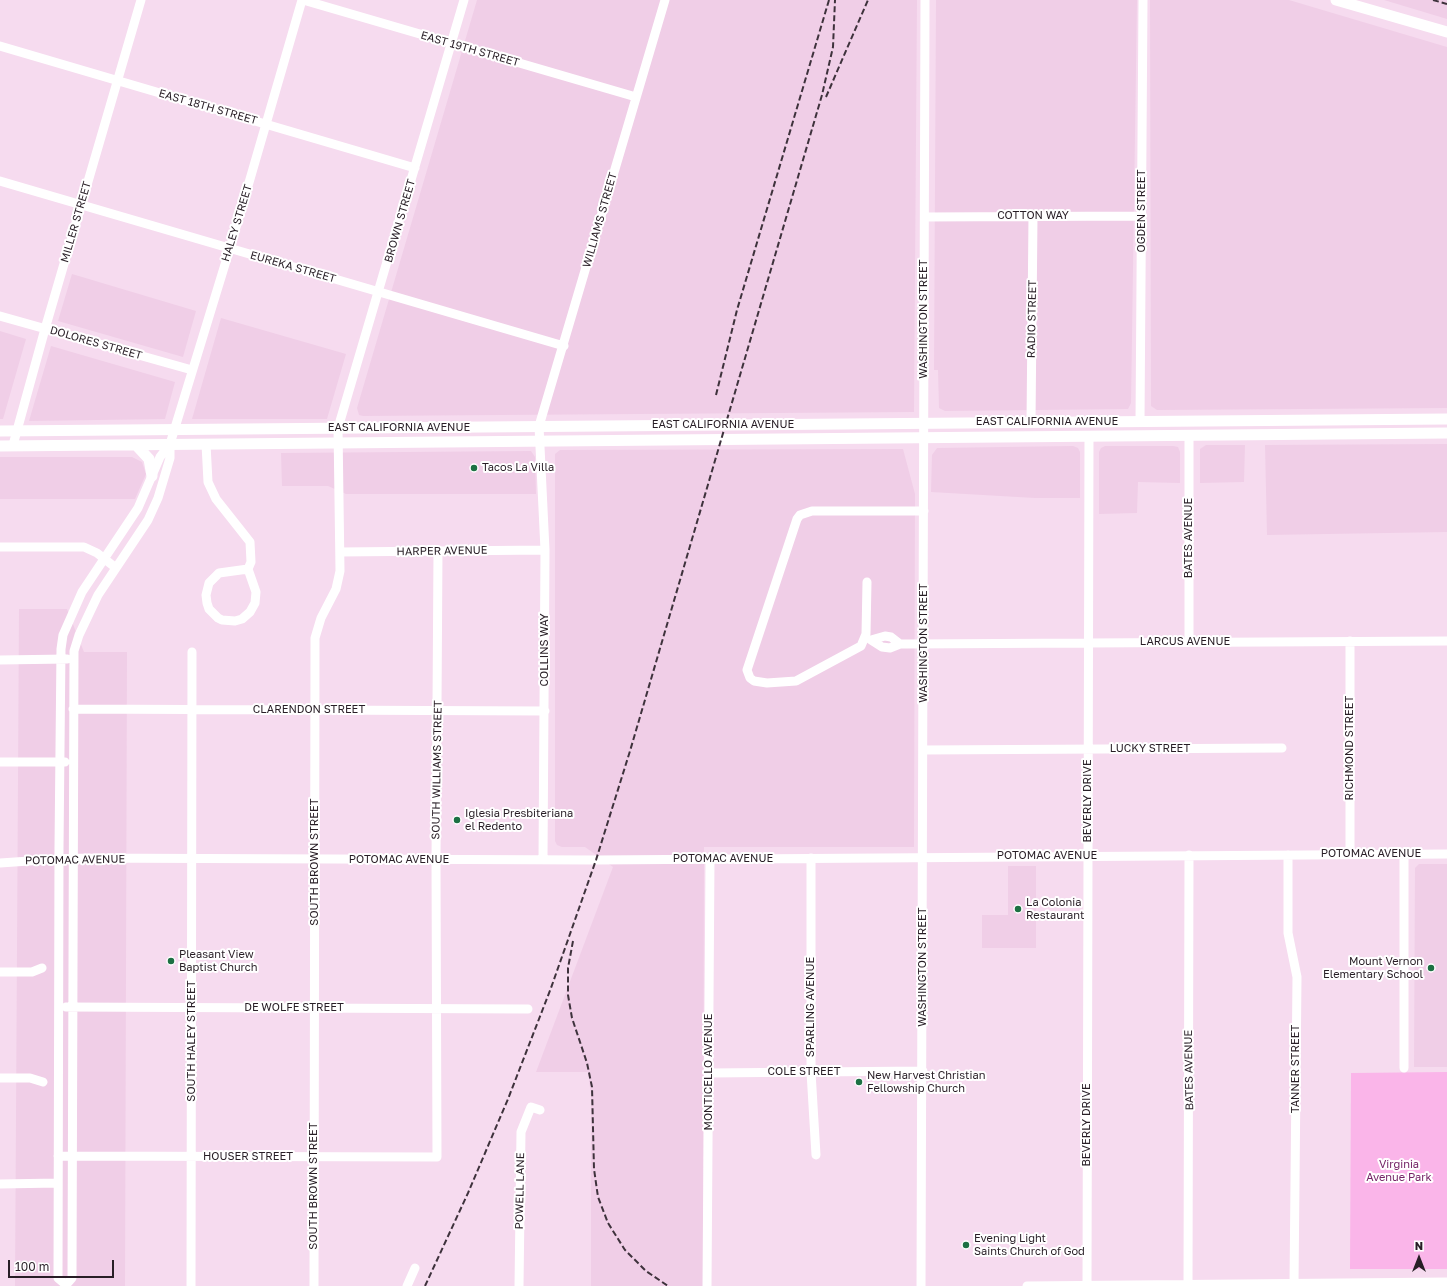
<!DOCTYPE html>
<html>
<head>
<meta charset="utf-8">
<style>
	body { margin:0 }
	#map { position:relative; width:1447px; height:1286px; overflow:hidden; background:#f6dbef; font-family:"Golos Text",sans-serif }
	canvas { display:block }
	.north { position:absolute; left:1399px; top:1238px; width:40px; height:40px; -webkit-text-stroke:3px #fff; paint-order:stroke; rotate:0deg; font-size:11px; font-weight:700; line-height:16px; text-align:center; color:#281e26 }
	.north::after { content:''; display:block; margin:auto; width:14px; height:18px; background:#281e26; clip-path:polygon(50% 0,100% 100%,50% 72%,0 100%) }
	.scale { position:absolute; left:8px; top:1260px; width:106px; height:18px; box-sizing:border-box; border:2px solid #281e26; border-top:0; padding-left:5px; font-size:12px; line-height:14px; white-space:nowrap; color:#281e26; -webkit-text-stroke:3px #fff; paint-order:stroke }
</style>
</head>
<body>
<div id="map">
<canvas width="1447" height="1286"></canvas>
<div class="north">N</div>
<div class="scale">100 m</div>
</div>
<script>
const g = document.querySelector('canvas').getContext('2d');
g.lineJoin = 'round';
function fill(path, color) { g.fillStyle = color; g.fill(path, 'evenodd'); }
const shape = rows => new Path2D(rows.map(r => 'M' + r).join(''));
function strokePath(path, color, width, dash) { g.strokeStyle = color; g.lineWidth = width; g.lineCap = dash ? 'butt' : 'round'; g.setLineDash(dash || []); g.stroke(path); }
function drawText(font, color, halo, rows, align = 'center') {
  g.font = font + ' "Golos Text",sans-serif'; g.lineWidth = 4; g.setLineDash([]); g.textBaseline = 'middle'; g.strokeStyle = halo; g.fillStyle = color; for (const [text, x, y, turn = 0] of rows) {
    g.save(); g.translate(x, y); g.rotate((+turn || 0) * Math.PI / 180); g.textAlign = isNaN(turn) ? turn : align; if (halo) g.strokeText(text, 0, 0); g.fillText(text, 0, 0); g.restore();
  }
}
const built = shape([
	[477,0,917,0,914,412,363,416,359,415,357,408],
	[936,0,1137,0,1131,403,1128,409,945,411,939,408,938,370,934,370],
	[1150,0,1289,0,1447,47,1447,408,1157,410,1151,406],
	[1384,0,1447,0,1447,19],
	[72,274,196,311,183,357,58,321],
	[221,318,346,354,327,419,192,419],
	[0,331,26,339,3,419,0,419],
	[51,346,175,382,165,419,29,421],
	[1447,444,1447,532,1267,535,1265,445],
	[1206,445,1245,445,1244,482,1200,483,1200,449],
	[1073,446,1078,448,1080,452,1080,498,1035,498,931,492,932,455,937,448],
	[1105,446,1173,446,1178,447,1180,452,1180,483,1138,482,1137,513,1099,514,1099,452,1101,448],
	[903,449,915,494,914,847,704,847,703,1286,591,1286,591,1095,588,1072,536,1072,613,867,585,847,562,847,557,845,555,841,555,454,560,450],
	[531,451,535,457,536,494,346,494,328,486,282,486,281,453],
	[0,457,132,457,142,462,146,474,135,499,0,499],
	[19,609,67,609,84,652,127,652,125,1286,15,1286],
	[1419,864,1447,864,1447,1067,1414,1067,1415,868],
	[1008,866,1036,866,1036,948,982,948,982,915,1008,915]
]);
const green = shape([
	[1447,1072,1447,1269,1350,1269,1351,1073]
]);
const minor = shape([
	[303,0,636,97],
	[0,46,415,168],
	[0,181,564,346],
	[925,217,1142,216],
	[0,316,192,370],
	[1031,422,1033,216],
	[1140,422,1143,0],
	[206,444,208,482,216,499,250,542,251,562,248,569],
	[13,445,45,329,141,0],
	[0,547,84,547,97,553,116,568],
	[340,552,545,550],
	[248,569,256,592,255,603,250,612,242,619,235,621,222,620,218,618,209,609,207,603,206,595,209,583,219,573,248,569],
	[867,582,866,634,861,646,796,681,767,683,754,681,750,678,747,670,797,519,800,515,812,511,924,511],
	[1350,641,1350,854],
	[1189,642,1189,435],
	[900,644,891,637,885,636,871,640,882,647,890,648,900,644,907,644,1447,641],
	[0,660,67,659],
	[73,709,545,711],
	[923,750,1282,748],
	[0,762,65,762],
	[1404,854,1404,1068],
	[1288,855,1288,933,1297,977,1294,1284],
	[811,858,811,1072,816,1155],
	[543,859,545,550,539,426,665,0],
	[0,863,73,858,596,860,1447,854],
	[0,972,32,972,42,968],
	[66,1007,528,1009],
	[710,1073,923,1071],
	[0,1078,30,1078,43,1082],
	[58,1156,437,1157,436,860,438,551],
	[0,1184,58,1183],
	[65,1284,58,1278,59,847,61,649,63,635,82,592,138,508,160,457,170,444,230,248,302,0],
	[1188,1284,1189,855],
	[1087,1285,1089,436],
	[65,1286,72,1278,74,651,79,635,98,595,148,520,158,498,170,458,170,444],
	[191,1286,192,652],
	[314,1286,315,638,321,618,336,589,340,571,338,428,464,0],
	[407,1286,415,1268],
	[519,1286,521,1132,531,1107,540,1110],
	[707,1286,710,859],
	[921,1286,925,0],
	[1027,1286,1447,1282]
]);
const major = shape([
	[1336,0,1447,32],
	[0,431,1447,419],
	[136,445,149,459,152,476],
	[0,446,1447,433]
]);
const rail = shape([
	[1433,0,1447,4],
	[826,97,868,0],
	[716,395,737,310,829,0],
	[573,941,568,968,568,995,572,1018,587,1063,592,1087,594,1169,598,1197,608,1223,625,1250,646,1271,668,1286],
	[425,1286,468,1193,508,1099,551,988,596,860,630,751,822,95,833,47,835,0]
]);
const markers = [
	[474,468,4,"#1c7043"],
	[457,820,4,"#1c7043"],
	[1018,909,4,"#1c7043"],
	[171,961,4,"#1c7043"],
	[1431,968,4,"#1c7043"],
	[859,1082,4,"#1c7043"],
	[966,1245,4,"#1c7043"]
];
const streetNames = [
	["EAST 19TH STREET",470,49,16],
	["EAST 18TH STREET",208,107,16],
	["OGDEN STREET",1142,211,-90],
	["COTTON WAY",1033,216],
	["WILLIAMS STREET",600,220,-74],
	["BROWN STREET",400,221,-74],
	["MILLER STREET",76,222,-74],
	["HALEY STREET",237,223,-73],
	["EUREKA STREET",293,267,16],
	["WASHINGTON STREET",924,319,-90],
	["RADIO STREET",1032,319,-89],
	["DOLORES STREET",96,343,16],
	["EAST CALIFORNIA AVENUE",1047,422],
	["EAST CALIFORNIA AVENUE",723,425],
	["EAST CALIFORNIA AVENUE",399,428],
	["BATES AVENUE",1189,538,-90],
	["HARPER AVENUE",442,551,-1],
	["LARCUS AVENUE",1185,642],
	["WASHINGTON STREET",924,643,-90],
	["COLLINS WAY",545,650,-90],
	["CLARENDON STREET",309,710],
	["RICHMOND STREET",1350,748,-90],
	["LUCKY STREET",1150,749],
	["SOUTH WILLIAMS STREET",437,770,-89],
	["BEVERLY DRIVE",1088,801,-90],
	["POTOMAC AVENUE",1371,854],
	["POTOMAC AVENUE",1047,856],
	["POTOMAC AVENUE",723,859],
	["POTOMAC AVENUE",75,860,-1],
	["POTOMAC AVENUE",399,860],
	["SOUTH BROWN STREET",315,862,-90],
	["WASHINGTON STREET",923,967,-90],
	["SPARLING AVENUE",811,1007,-90],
	["DE WOLFE STREET",294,1008],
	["SOUTH HALEY STREET",192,1041,-90],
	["TANNER STREET",1296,1069,-90],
	["BATES AVENUE",1189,1070,-91],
	["MONTICELLO AVENUE",709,1072,-90],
	["COLE STREET",804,1072],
	["BEVERLY DRIVE",1087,1125,-90],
	["HOUSER STREET",248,1157],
	["SOUTH BROWN STREET",314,1186,-90],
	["POWELL LANE",520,1191,-89]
];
const poiNames = [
	["Tacos La Villa",482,468],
	["Iglesia Presbiteriana",465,814],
	["el Redento",465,827],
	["La Colonia",1026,903],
	["Restaurant",1026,916],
	["Pleasant View",179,955],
	["Baptist Church",179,968],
	["Mount Vernon",1423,962,"right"],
	["Elementary School",1423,975,"right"],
	["New Harvest Christian",867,1076],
	["Fellowship Church",867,1089],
	["Evening Light",974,1239],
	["Saints Church of God",974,1252]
];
const parkNames = [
	["Virginia",1399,1165],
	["Avenue Park",1399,1178]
];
fill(built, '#f0cee7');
fill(green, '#fab5e9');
strokePath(minor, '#fff', 9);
strokePath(major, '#fff', 11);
strokePath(rail, '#3e323c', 2, [6, 3]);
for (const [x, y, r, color] of markers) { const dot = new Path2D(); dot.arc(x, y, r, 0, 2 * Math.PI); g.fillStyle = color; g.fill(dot); strokePath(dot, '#fff', 1.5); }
drawText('11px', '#281e26', '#fff', streetNames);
drawText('11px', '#281e26', '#fff', poiNames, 'left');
drawText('11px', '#752467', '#fff', parkNames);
</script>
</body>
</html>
